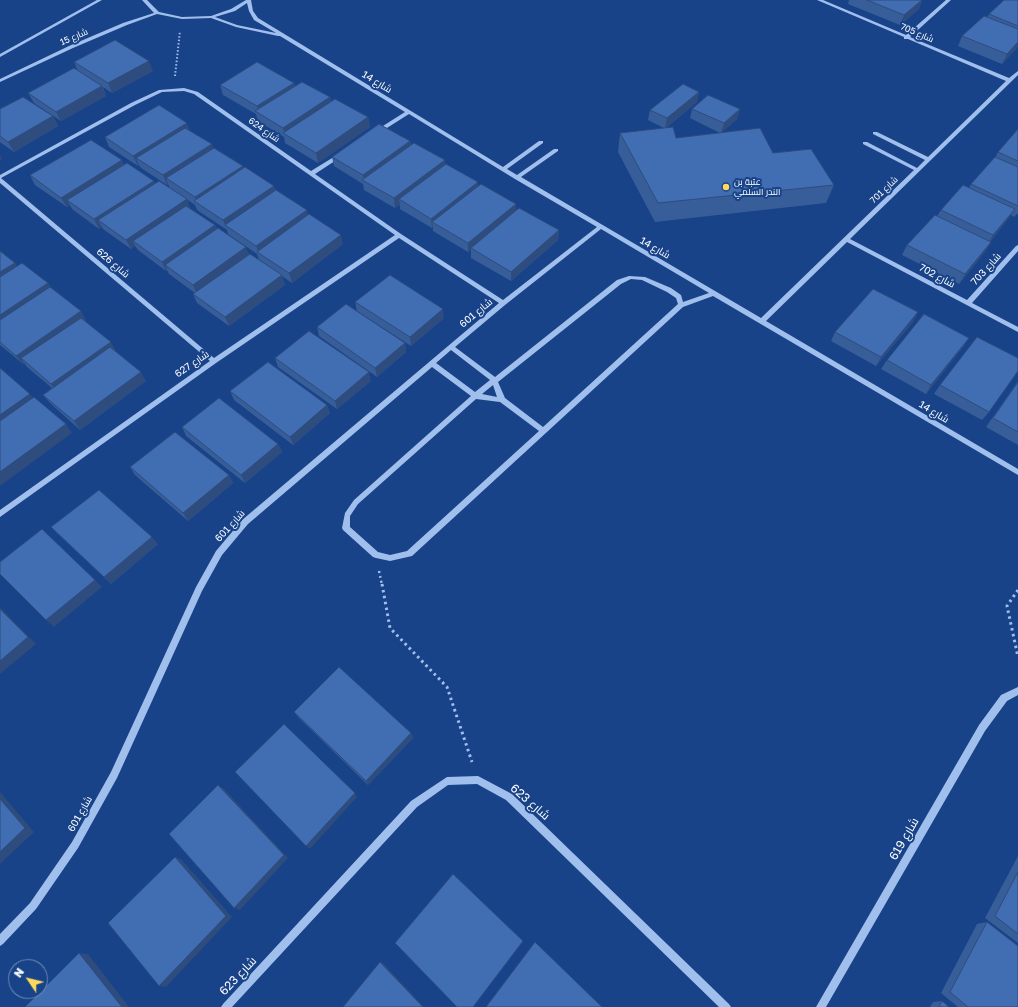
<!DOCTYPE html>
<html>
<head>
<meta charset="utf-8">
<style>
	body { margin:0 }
	#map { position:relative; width:1018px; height:1007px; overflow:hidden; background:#184389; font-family:"Golos Text",sans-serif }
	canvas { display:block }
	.north { position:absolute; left:8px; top:959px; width:40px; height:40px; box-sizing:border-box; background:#184389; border:1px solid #748eb8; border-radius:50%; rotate:305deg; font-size:11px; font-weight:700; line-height:16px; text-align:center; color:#fff }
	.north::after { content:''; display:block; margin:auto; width:14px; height:18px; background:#ffd95d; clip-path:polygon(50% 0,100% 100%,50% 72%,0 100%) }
</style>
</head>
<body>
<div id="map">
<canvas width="1018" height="1007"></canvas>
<div class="north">N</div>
</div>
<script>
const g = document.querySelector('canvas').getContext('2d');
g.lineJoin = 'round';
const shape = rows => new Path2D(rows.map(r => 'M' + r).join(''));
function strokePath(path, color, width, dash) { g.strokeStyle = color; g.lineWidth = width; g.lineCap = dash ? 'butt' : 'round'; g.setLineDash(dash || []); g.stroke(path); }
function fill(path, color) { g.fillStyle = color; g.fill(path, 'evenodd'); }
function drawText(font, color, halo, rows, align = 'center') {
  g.font = font + ' "Golos Text",Cairo,sans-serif'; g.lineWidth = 4; g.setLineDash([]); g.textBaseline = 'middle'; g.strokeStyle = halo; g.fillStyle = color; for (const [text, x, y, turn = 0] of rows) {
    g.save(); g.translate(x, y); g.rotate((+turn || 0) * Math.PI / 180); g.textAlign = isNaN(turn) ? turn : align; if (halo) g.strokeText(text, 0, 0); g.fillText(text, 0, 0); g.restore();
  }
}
const pathFar2 = shape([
	[175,76,180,31]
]);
const pathFar1 = shape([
	[379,571,382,585]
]);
const path = shape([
	[382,584,390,628,447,687,472,762],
	[1018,590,1007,606,1018,657]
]);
const minor = shape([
	[97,0,102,0,0,57,0,54,97,0],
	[142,0,147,0,159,12,182,17,211,16,231,9,246,0,251,0,253,11,258,18,503,167,539,141,543,141,543,143,507,169,517,175,554,149,558,149,558,151,521,177,761,318,914,170,863,144,863,142,867,142,917,168,925,160,873,134,873,132,877,132,928,157,1006,81,908,39,904,39,904,37,817,0,823,0,906,35,946,0,951,0,910,37,1009,78,1018,71,1018,75,850,239,967,300,1016,246,1018,245,1018,251,972,303,1018,327,1018,332,847,242,766,321,1018,469,1018,475,713,296,683,307,412,556,390,561,376,558,373,557,343,530,342,528,345,513,354,500,471,396,432,367,248,524,222,555,202,591,117,778,78,848,36,909,3,944,0,946,0,934,30,903,72,842,111,772,196,587,216,551,242,520,499,303,399,238,216,363,0,517,0,510,210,361,0,183,0,175,131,103,159,90,184,88,198,92,311,171,337,155,341,155,341,157,315,174,401,234,503,300,597,227,515,179,409,114,379,133,375,133,375,131,405,112,280,36,278,36,236,27,211,18,182,19,157,14,127,25,73,48,0,82,0,79,69,46,123,23,154,13,142,0],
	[247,3,249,11,254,20,276,33,237,25,215,17,235,11,247,3],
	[184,91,194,94,395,235,214,358,1,178,135,105,162,92,184,91],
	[601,229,709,293,683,302,681,295,671,288,645,277,629,276,617,280,495,377,455,347,505,305,601,229],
	[631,279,642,280,667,292,676,298,678,304,543,427,505,398,498,382,621,284,631,279],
	[451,350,490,380,475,392,436,363,451,350],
	[493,385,497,397,482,394,493,385],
	[476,399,500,402,539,431,407,551,390,555,378,552,350,527,350,516,358,504,476,399],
	[1018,687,1018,695,1007,701,985,731,826,1007,816,1007,979,725,1001,695,1018,687],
	[478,776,512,794,729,1004,731,1007,719,1007,506,800,477,784,448,785,417,807,232,1007,221,1007,223,1004,411,801,447,777,478,776]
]);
const wall = shape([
	[849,0,922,0,919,9,900,25,848,4],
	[1018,0,1018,47,1002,64,958,46,962,36,987,17,989,14],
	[74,62,153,71,112,93,103,87,106,96,61,121,34,103,28,93,78,71],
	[294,83,295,86,330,97,331,101,368,117,370,127,318,163,285,143,284,137,258,121,256,114,223,95,220,85],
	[699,92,697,102,667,127,676,138,720,133,690,118,692,109,740,109,737,119,722,132,773,153,834,185,826,203,655,222,618,152,620,133,664,128,648,120,650,110],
	[0,109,53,116,58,126,14,152,0,142],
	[1018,129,1018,213,1014,217,1011,215,990,242,991,242,985,252,959,284,902,255,907,245,937,216,941,210,969,188,971,184,995,158,998,152],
	[190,131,213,149,243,168,276,190,308,215,343,244,292,283,282,276,285,285,229,326,197,303,193,294,195,293,169,274,167,270,166,271,138,250,135,246,131,249,103,229,102,227,99,229,72,209,70,205,67,207,35,185,30,175,124,164,155,184,191,209,215,225,217,229,249,254,259,260,257,254,228,234,227,230,197,210,195,205,170,188,168,184,167,185,141,168,139,165,138,166,109,147,105,137],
	[410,141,411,145,445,160,445,164,479,186,516,204,516,211,559,230,558,240,511,281,471,258,471,250,468,252,433,231,433,228,432,228,400,209,400,205,395,208,364,190,363,184,334,166,332,157],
	[0,251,15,263,17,267,48,283,51,288,81,311,86,321,85,321,116,351,115,351,146,381,80,430,50,403,43,395,52,388,27,367,24,363,23,364,0,345],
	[355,302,444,318,411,346,357,311],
	[913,322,876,366,831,341,835,332],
	[317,327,405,343,406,352,377,377,319,336],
	[969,338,963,347,926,394,881,369,887,360],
	[275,358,371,381,337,409,278,367],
	[1018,381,1018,445,986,427],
	[940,385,989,412,982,420,934,394],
	[230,391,327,405,330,413,293,445,234,400],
	[182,427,278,444,282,452,245,483,186,436],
	[130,467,229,475,233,483,188,521,135,475],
	[51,527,158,544,111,584,59,535],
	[294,712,411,733,413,738,368,785,298,717],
	[1018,856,1018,943,985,918],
	[987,922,1018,1007,958,1007,941,993,977,924],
	[942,1001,949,1007,930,1007,933,1002]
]);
const shadedWall = shape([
	[922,0,919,9,900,25,904,15],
	[1018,42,1018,47,1002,64,1007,54],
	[149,61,153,71,112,93,108,83],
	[294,83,296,93,259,114,257,106],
	[102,86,106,96,61,121,56,112],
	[699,92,697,102,665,128,667,118],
	[330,97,332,107,285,135,283,128],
	[740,109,737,119,721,133,724,123],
	[53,116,58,126,14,152,8,142],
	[368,117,370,127,318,163,316,153],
	[187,123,191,133,136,158,139,165,138,166,133,156],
	[410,141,411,151,364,181,363,175],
	[212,144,215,154,166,178,168,184,167,185,163,175],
	[0,155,2,159,0,161],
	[122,160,127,170,67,200,70,205,67,207,61,198],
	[445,160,446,170,399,199,400,205,395,208,394,198],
	[243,166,246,176,197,203,195,197],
	[154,181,158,191,98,220,102,227,99,229,94,219],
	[478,182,479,192,432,222,433,228,432,228,431,219],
	[274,186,277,195,225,225,223,220],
	[187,199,191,209,133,241,135,246,131,249,126,240],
	[516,204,516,213,471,248,471,250,468,252,468,243],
	[1015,209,1009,218,987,245,993,235],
	[307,210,309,219,259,253,256,246],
	[215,225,219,235,165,265,167,270,166,271,162,262],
	[559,230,558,240,511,281,511,272],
	[341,235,343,244,292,283,289,273],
	[991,242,985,252,959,284,965,274],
	[246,247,250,257,197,294,193,285],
	[15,263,21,272,0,285,0,272],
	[282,275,285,285,229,326,225,317],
	[48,283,54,293,0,328,0,315],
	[443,309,444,318,411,346,410,337],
	[81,311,86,321,26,362,21,358,24,363,23,364,16,356],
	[918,312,913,322,876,366,881,357],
	[969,338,963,347,926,394,931,385],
	[111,342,116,351,57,392,51,384],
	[405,343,406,352,377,377,375,368],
	[141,372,146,381,80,430,74,421],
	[369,372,371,381,337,409,335,401],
	[30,394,37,403,0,429,0,415],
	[327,405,330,413,293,445,290,437],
	[66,424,72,433,0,486,0,472],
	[278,444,282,452,245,483,241,475],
	[229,475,233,483,188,521,183,513],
	[152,537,158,544,111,584,104,577],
	[95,580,102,587,54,627,46,620],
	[0,607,36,644,0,674],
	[411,733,413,738,368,785,366,781],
	[218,785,224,789,288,858,240,910,234,908],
	[0,792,34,832,0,864],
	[355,793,357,797,310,849,306,846],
	[175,857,181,859,232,917,166,987,159,986],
	[523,941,523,942,473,1007],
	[79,953,88,954,129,1007,122,1007],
	[380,962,383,963,424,1007,423,1007]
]);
const building = shape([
	[867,0,922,0,904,15,867,0],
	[1004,0,1018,0,1018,26,989,14,1004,0],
	[984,16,1018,29,1018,42,1007,54,962,36,984,16],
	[115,40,149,61,108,83,74,62,115,40],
	[257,62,294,83,257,106,220,85,257,62],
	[74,68,102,86,56,112,28,93,74,68],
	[302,82,330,97,283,128,255,111,302,82],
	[683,84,699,92,667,118,650,110,683,84],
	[708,95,740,109,724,123,692,109,708,95],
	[23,97,53,116,8,142,0,136,0,109,23,97],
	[335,99,368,117,316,153,283,133,335,99],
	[159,105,187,123,133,156,105,137,159,105],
	[379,124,410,141,363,175,332,157,379,124],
	[673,127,676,138,760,128,773,153,811,149,834,185,658,203,620,133,673,127],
	[185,128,212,144,163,175,136,158,185,128],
	[1018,129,1018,161,998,152,1018,129],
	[91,140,122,160,61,198,30,175,91,140],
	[414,143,445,160,394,198,362,180,414,143],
	[214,148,243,166,195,197,166,178,214,148],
	[995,157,1018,167,1018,206,971,184,995,157],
	[127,163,154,181,94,219,67,200,127,163],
	[446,164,478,182,431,219,399,199,446,164],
	[245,167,274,186,223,220,194,201,245,167],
	[159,181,187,199,126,240,98,220,159,181],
	[481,184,516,204,468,243,432,222,481,184],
	[963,185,1015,209,993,235,941,210,963,185],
	[276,190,307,210,256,246,225,225,276,190],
	[186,206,215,225,162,262,133,241,186,206],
	[519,208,559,230,511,272,471,248,519,208],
	[309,214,341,235,289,273,257,252,309,214],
	[935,215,991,242,965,274,907,245,935,215],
	[218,228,246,247,193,285,165,265,218,228],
	[0,251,15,263,0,272,0,251],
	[250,254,282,275,225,317,193,294,250,254],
	[22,263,48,283,0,315,0,277,22,263],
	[390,275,443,309,410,337,355,302,390,275],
	[50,287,81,311,16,356,0,342,0,320,50,287],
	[873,289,918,312,881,357,835,332,873,289],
	[346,304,405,343,375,368,317,327,346,304],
	[924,314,969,338,931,385,887,360,924,314],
	[81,318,111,342,51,384,21,358,81,318],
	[309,331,369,372,335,401,275,358,309,331],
	[977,337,1018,358,1018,371,989,412,940,385,977,337],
	[110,347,141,372,74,421,43,395,110,347],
	[268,362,327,405,290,437,230,391,268,362],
	[0,368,30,394,0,415,0,368],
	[1018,382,1018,432,993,418,1018,382],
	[34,397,66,424,0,472,0,421,34,397],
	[219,398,278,444,241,475,182,427,219,398],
	[175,432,229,475,183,513,130,467,175,432],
	[99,490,152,537,104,577,51,527,99,490],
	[42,529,95,580,46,620,0,574,0,562,42,529],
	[0,609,28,637,0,661,0,609],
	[339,667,411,733,366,781,294,712,339,667],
	[284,724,355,793,306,846,235,772,284,724],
	[218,785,284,855,234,908,169,834,218,785],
	[0,799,25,828,0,852,0,799],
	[175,857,226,916,159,986,108,923,175,857],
	[1018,872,1018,934,995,916,1018,872],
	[453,874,523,941,473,1007,457,1007,395,943,453,874],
	[987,922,1018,946,1018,1007,968,1007,950,992,987,922],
	[535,942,602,1007,486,1007,535,942],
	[79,953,122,1007,25,1007,79,953],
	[380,962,423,1007,343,1007,380,962],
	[942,1001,949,1007,939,1007,942,1001]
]);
const markers = [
	[726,187,4,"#ffd95d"]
];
const farStreetnames = [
	["شارع 705",917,33,23],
	["شارع 15",74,37,-24],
	["شارع 624",264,130,35],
	["شارع 701",884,190,-44]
];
const farPoinames = [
	["عتبة بن",734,182],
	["الندر السلمي",734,192]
];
const streetNames = [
	["شارع 14",377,82,31],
	["شارع 14",655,248,30],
	["شارع 626",113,263,40],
	["شارع 703",986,269,-48],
	["شارع 702",937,276,28],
	["شارع 601",476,313,-40],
	["شارع 627",192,364,-35],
	["شارع 14",934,412,31],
	["شارع 601",230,526,-48],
	["شارع 601",80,814,-61]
];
const nearStreetnames = [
	["شارع 623",530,802,41],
	["شارع 619",904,839,-60],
	["شارع 623",238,976,-47]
];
strokePath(pathFar2, '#a1bfed', 2, [1.5, 2]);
strokePath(pathFar1, '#a1bfed', 2.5, [2, 3]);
strokePath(path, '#a1bfed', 3, [2.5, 3.5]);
fill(minor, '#a1bfed');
fill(wall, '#385e99');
fill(shadedWall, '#2e4c7d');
fill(building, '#416db2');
strokePath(building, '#2e4c7d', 1);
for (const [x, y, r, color] of markers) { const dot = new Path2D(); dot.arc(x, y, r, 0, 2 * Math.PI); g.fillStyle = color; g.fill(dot); strokePath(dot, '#184389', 1.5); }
drawText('9px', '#fff', '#184389', farStreetnames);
drawText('9px', '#fff', '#184389', farPoinames, 'left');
drawText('10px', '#fff', '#184389', streetNames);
drawText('12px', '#fff', '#184389', nearStreetnames);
</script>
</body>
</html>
